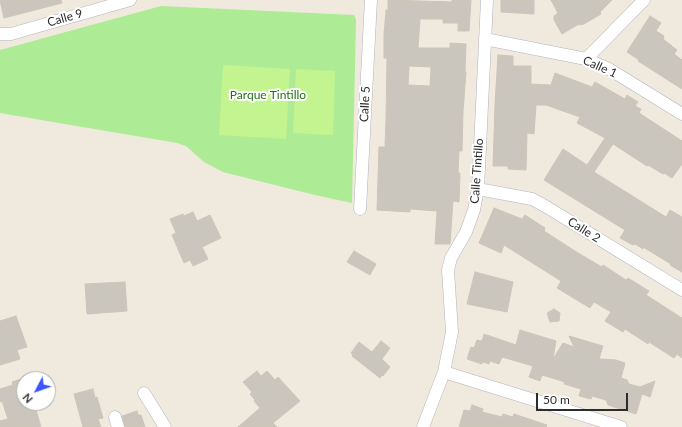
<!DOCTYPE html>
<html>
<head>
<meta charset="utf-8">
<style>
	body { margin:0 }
	#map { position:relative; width:682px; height:427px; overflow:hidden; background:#f0e9de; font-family:Lato,sans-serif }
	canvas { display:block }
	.north { position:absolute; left:16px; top:371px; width:40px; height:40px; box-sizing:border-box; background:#fff; border:1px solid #ababab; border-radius:50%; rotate:229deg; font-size:11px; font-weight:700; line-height:16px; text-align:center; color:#2d2d2d }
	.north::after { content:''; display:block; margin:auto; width:14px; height:18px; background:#3b55ff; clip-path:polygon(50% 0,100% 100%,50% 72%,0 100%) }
	.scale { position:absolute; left:536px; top:393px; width:92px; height:18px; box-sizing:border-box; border:2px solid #2d2d2d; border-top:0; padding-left:5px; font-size:12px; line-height:14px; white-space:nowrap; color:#2d2d2d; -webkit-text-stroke:3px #fff; paint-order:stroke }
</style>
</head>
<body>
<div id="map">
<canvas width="682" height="427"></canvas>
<div class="north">N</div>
<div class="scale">50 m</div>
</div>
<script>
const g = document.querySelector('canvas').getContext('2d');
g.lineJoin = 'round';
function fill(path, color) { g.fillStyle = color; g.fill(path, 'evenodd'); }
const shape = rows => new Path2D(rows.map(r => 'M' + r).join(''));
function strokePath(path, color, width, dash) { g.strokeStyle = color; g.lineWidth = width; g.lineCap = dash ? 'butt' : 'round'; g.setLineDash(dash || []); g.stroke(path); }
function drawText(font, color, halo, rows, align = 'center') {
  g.font = font + ' Lato,sans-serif'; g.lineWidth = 4; g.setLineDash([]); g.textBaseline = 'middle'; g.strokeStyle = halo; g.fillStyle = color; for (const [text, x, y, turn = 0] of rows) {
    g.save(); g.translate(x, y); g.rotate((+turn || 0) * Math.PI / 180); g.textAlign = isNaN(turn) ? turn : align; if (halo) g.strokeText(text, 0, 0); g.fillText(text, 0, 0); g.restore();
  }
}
const green = shape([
	[161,6,354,15,356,20,352,203,315,195,223,172,204,162,186,146,177,143,0,113,0,50]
]);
const pitch = shape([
	[223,65,290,69,286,139,219,135],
	[296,69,335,71,333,135,293,133]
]);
const building = shape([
	[0,0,61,0,62,3,4,18,0,0],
	[388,0,452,2,452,0,471,0,469,31,458,31,458,23,443,23,443,19,420,19,418,48,450,48,450,43,466,44,465,72,466,72,463,112,462,151,459,151,458,173,460,173,459,202,453,201,450,244,435,244,437,211,410,209,410,212,377,210,379,147,385,147,386,119,387,58,384,58,384,35,386,10,388,10,388,0],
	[409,66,431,67,430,86,408,85,409,66],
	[501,0,534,0,534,14,501,12,501,0],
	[551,0,612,0,600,12,601,14,584,24,577,25,562,34,554,20,554,16,558,13,551,0],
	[650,16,661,23,656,31,664,36,663,39,677,50,674,54,682,60,682,89,638,61,639,60,627,52,650,16],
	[498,55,513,56,513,66,531,66,531,84,551,85,555,73,592,87,595,82,625,99,627,95,638,102,635,106,641,109,639,113,682,141,682,164,672,178,664,173,663,174,648,165,647,166,613,144,594,172,666,217,670,210,682,217,682,272,670,265,671,264,643,247,643,249,635,244,634,245,631,244,620,238,625,230,544,180,563,149,587,165,605,138,577,123,580,117,546,105,536,105,534,134,527,133,526,170,508,169,508,166,493,166,495,104,498,55],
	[494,208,522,219,525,215,545,228,544,231,578,253,602,267,603,265,626,280,628,278,649,291,646,295,682,318,682,358,677,354,674,358,649,342,648,344,625,329,623,332,605,321,611,312,594,302,590,308,557,288,561,281,504,245,501,253,479,243,494,208],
	[193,212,197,221,210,215,221,238,202,247,208,259,193,266,190,260,184,263,172,235,176,233,170,219,183,214,184,216,193,212],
	[354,251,376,264,370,275,347,262,354,251],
	[475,272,513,282,507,312,467,304,475,272],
	[125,282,127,311,87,314,85,284,125,282],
	[554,309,560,313,559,321,550,322,547,313,554,309],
	[16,316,27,347,17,350,20,359,0,365,0,321,16,316],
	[520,330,556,341,553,359,563,343,574,347,569,336,603,346,599,359,616,360,625,363,621,378,627,380,629,384,640,387,655,381,650,397,642,394,636,414,608,405,606,400,592,396,591,399,579,396,581,389,564,384,565,382,542,375,540,381,529,377,533,366,502,357,499,364,490,361,489,364,483,362,482,364,467,359,471,347,474,348,477,340,482,341,484,334,516,345,520,330],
	[381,341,390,348,382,359,390,367,383,376,382,375,380,378,352,356,353,354,351,353,359,342,372,352,381,341],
	[257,371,261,376,267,371,275,380,278,377,300,401,273,423,277,427,238,427,260,408,254,401,255,400,250,394,252,392,243,382,257,371],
	[24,378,24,403,34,403,41,427,0,427,0,421,8,419,2,401,0,402,0,389,13,385,12,382,24,378],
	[93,389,95,398,97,397,103,418,98,419,101,427,83,427,74,394,93,389],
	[472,405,483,409,482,412,502,417,503,414,513,417,514,414,547,425,546,427,459,427,464,410,470,411,472,405],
	[137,411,138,415,141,415,145,427,125,427,122,416,137,411]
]);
const minor = shape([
	[0,34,11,34,130,0],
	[485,39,586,59,609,69,682,114],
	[586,59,644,0],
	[478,189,532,199,545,206,682,290],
	[360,209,371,0],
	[444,372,621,427],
	[144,393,165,427],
	[115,417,118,427],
	[423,427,444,372,452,332,448,270,451,258,466,232,474,210,478,189,487,0]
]);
const streetNames = [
	["Calle 9",65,18,-16],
	["Calle 1",600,67,24],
	["Calle 5",365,104,-87],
	["Calle Tintillo",477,171,-86],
	["Calle 2",584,230,32]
];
const parkNames = [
	["Parque Tintillo",268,95]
];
fill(green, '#adec95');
fill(pitch, '#c4f48f');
fill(building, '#cbc6bd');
strokePath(building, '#ccc5b7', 1);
strokePath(minor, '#b2b3c2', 13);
strokePath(minor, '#fff', 12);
drawText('12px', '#2d2d2d', '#fff', streetNames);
drawText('12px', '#217412', '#fff', parkNames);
</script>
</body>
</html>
